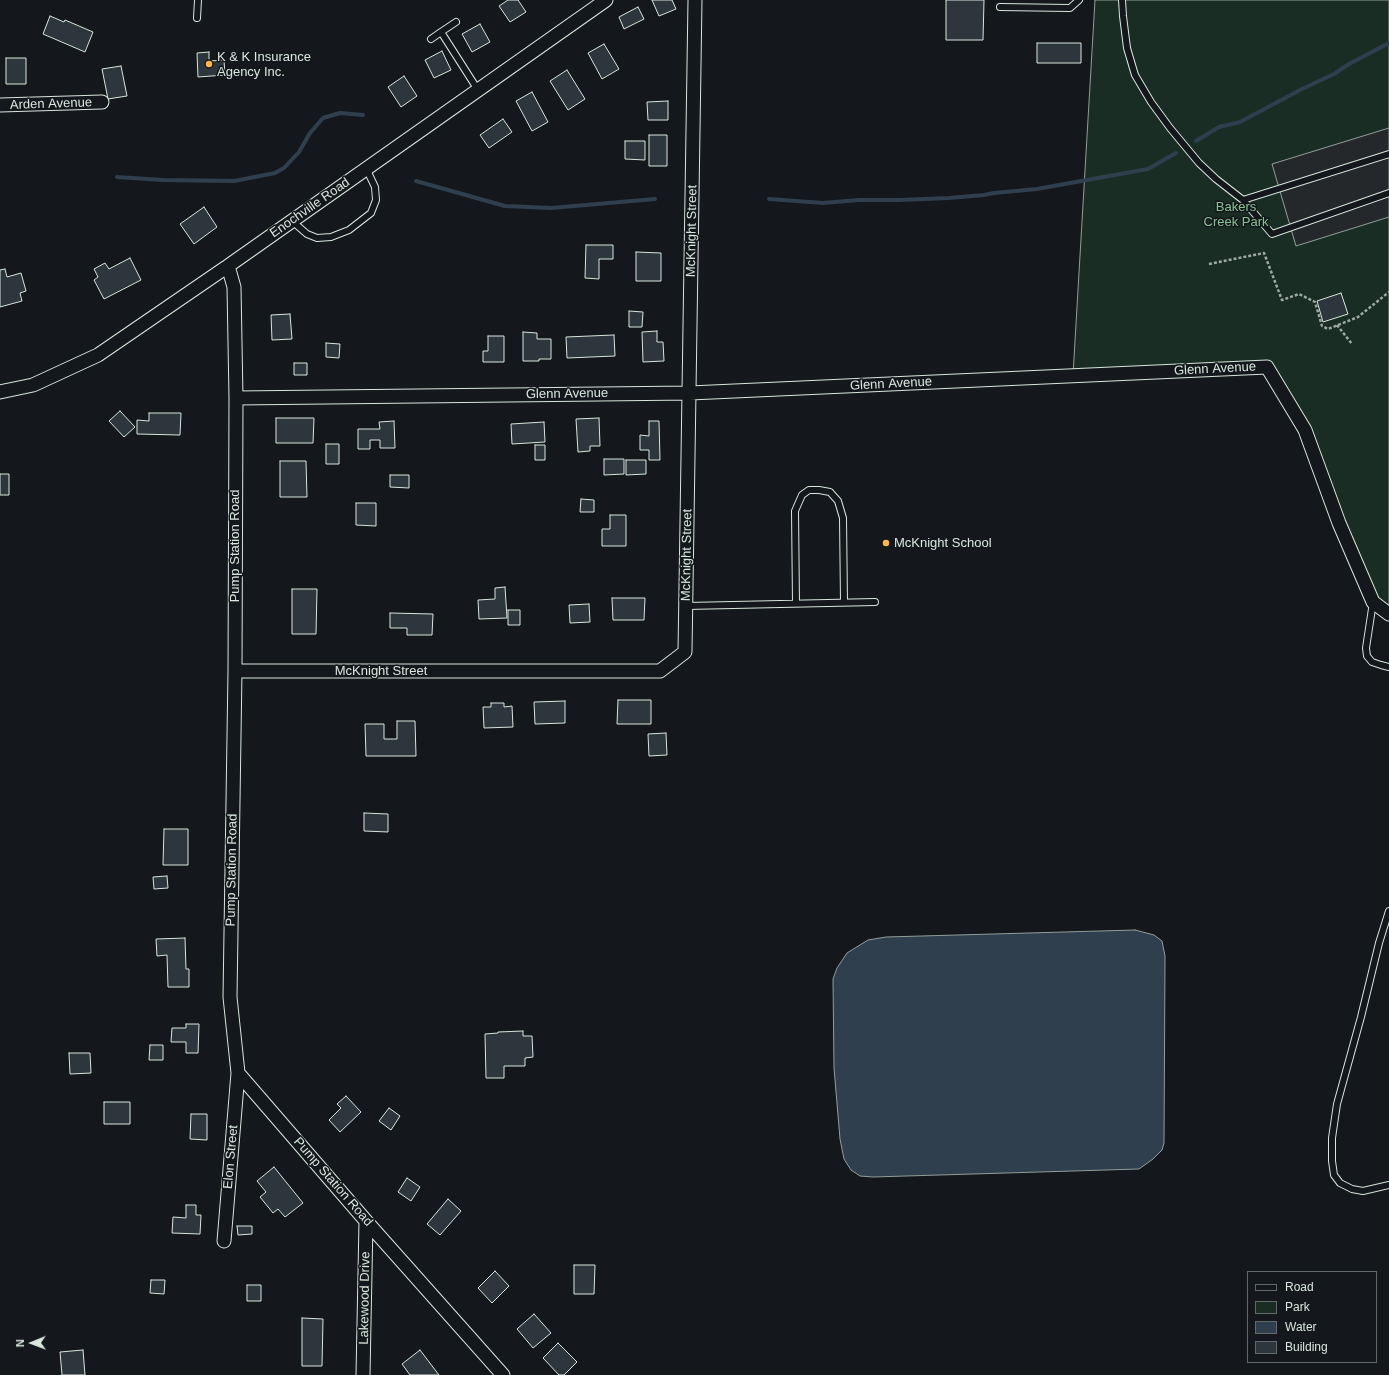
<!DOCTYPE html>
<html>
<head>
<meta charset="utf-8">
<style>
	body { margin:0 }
	#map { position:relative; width:1389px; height:1375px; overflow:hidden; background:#14181c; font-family:Helvetica,sans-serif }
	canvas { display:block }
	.legend { position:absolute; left:1247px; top:1271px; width:130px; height:92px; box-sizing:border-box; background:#14181c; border:1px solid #626a69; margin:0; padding:5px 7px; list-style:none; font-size:12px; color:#d8e6dc }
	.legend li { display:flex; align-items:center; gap:8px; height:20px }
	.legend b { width:20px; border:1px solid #626a69 }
	.north { position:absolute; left:12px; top:1323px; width:40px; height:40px; -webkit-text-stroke:3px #14181c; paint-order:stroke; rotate:269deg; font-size:11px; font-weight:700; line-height:16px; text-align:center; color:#d8e6dc }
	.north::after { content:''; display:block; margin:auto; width:14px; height:18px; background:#d8e6dc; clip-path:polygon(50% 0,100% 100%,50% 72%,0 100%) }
</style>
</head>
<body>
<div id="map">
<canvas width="1389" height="1375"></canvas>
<ul class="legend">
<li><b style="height:5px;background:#14181c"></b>Road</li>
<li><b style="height:11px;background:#1a2d24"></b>Park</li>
<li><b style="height:11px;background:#2f3f4d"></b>Water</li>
<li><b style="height:11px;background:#2c363c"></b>Building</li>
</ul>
<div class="north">N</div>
</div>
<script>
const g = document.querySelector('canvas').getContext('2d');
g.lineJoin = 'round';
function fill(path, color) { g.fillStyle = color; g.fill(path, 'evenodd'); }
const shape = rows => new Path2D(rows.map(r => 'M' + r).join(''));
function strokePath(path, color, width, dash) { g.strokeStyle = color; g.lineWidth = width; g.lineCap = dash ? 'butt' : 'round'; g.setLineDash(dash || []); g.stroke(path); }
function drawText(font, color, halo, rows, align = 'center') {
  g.font = font + ' Helvetica,sans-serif'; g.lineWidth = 3; g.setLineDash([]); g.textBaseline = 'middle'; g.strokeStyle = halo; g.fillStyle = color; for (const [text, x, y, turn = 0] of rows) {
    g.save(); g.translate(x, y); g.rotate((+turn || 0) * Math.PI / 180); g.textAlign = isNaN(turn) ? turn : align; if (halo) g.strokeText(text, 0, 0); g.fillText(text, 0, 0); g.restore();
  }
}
const green = shape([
	[1095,0,1389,0,1389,614,1373,602,1305,430,1267,367,1073,375,1095,0]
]);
const parking = shape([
	[1389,128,1389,217,1296,246,1272,164,1389,128]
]);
const water = shape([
	[1135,930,1154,935,1162,941,1165,956,1164,1143,1162,1150,1153,1159,1139,1169,873,1177,860,1176,851,1170,844,1159,840,1139,834,1068,833,979,837,968,847,953,868,940,886,937,1135,930]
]);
const stream = shape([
	[1196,141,1219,127,1240,122,1300,90,1334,74,1349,64,1389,43],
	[117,177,163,180,234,181,275,173,284,168,299,152,310,133,323,118,340,113,363,115],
	[416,181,505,206,551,208,655,199],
	[769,199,823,203,859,200,899,200,949,198,984,195,994,193,1037,189,1148,169,1176,153]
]);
const building = shape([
	[508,0,518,0,526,12,510,22,499,6,508,0],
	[652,0,672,0,676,9,659,16,652,0],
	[946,0,984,0,983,40,946,40,946,0],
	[638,7,644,19,624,29,619,17,638,7],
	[50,16,64,22,65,20,93,32,85,52,43,34,50,16],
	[480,24,490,42,472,52,462,34,480,24],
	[1037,43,1081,43,1081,63,1037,63,1037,43],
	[604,44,619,69,602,79,588,53,604,44],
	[442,51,451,70,434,78,425,60,442,51],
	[209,52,209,61,224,60,225,75,198,77,197,53,209,52],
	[6,58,26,58,26,84,6,84,6,58],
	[121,66,127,96,108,99,102,69,121,66],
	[567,70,585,99,568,110,550,81,567,70],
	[404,76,417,96,401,107,388,87,404,76],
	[532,92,548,122,532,131,516,101,532,92],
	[668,101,668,120,648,120,647,102,668,101],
	[503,119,512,132,489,148,480,135,503,119],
	[649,135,667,135,667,166,649,166,649,135],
	[625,141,645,141,645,160,625,159,625,141],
	[204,207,217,227,194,244,180,224,204,207],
	[586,245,613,245,613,259,599,259,599,279,585,278,586,245],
	[636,252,661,253,661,281,636,281,636,252],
	[130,258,141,280,104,299,94,280,98,277,94,269,105,263,109,269,130,258],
	[5,269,7,277,21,273,26,291,20,293,22,301,0,307,0,270,5,269],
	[1341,293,1348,314,1323,322,1317,301,1341,293],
	[629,311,643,312,642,327,629,327,629,311],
	[290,314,292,339,272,340,271,315,290,314],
	[657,331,657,342,663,342,664,361,643,362,642,332,657,331],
	[523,332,537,333,537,339,551,339,551,359,539,359,539,361,523,361,523,332],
	[614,335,615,356,567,358,566,337,614,335],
	[488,336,504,336,504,362,483,362,483,351,488,351,488,336],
	[326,343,340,344,339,358,326,357,326,343],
	[294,363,307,363,307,375,294,375,294,363],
	[120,411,135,427,124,437,109,421,120,411],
	[149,413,181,413,180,435,137,434,137,420,149,421,149,413],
	[276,418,314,418,313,443,276,443,276,418],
	[599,418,600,446,590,446,590,451,578,452,576,419,599,418],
	[394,421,395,448,380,448,380,440,370,440,370,449,358,449,358,429,380,429,379,422,394,421],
	[649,421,659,421,660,460,649,460,649,450,640,450,640,435,649,436,649,421],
	[544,422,545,442,512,444,511,424,544,422],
	[326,444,339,444,339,464,326,464,326,444],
	[535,445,545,445,545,460,535,460,535,445],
	[604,459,624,459,624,474,604,475,604,459],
	[626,460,646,460,646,474,626,475,626,460],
	[280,461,306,461,307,497,280,497,280,461],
	[0,474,9,474,9,495,0,495,0,474],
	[390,475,409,475,409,488,390,487,390,475],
	[581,499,594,500,594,512,580,512,581,499],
	[356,503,376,503,376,526,356,525,356,503],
	[610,515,626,515,626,546,602,546,602,529,610,529,610,515],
	[505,587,507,618,479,619,478,600,495,599,495,588,505,587],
	[292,589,317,589,316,634,292,634,292,589],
	[612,598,645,598,644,620,613,620,612,598],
	[589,604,590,622,570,623,569,605,589,604],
	[508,610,520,610,520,625,508,625,508,610],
	[390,613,433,614,432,635,407,635,407,628,390,628,390,613],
	[618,700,651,700,651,724,617,724,618,700],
	[565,701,565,723,535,724,534,702,565,701],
	[491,703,504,703,504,707,512,706,513,727,484,728,483,707,491,707,491,703],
	[397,721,415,721,416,756,366,756,365,724,384,724,384,739,397,739,397,721],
	[666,733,667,755,649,756,648,734,666,733],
	[364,813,388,814,388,832,364,831,364,813],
	[164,829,188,829,188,865,163,865,164,829],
	[167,876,168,888,154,889,153,877,167,876],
	[185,938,186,969,189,969,189,987,168,987,167,955,157,956,156,939,185,938],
	[186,1024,199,1024,198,1053,186,1053,186,1042,171,1042,172,1028,186,1028,186,1024],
	[523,1031,523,1036,532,1036,533,1057,525,1058,525,1066,504,1066,504,1078,486,1078,485,1034,498,1033,498,1032,523,1031],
	[150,1045,163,1045,163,1060,149,1060,150,1045],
	[69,1053,90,1053,91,1073,70,1074,69,1053],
	[346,1096,361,1112,340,1132,329,1120,341,1108,337,1104,346,1096],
	[104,1102,130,1102,130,1124,104,1124,104,1102],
	[389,1108,400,1116,391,1130,379,1121,389,1108],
	[191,1114,207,1114,207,1140,190,1139,191,1114],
	[274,1167,303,1203,285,1217,278,1209,273,1213,260,1197,266,1192,257,1181,274,1167],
	[407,1178,420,1187,411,1201,398,1192,407,1178],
	[448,1199,461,1211,440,1235,427,1224,448,1199],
	[186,1205,196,1205,196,1215,201,1215,200,1234,172,1233,173,1217,186,1218,186,1205],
	[237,1226,252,1226,252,1234,238,1235,237,1226],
	[574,1265,595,1265,594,1294,574,1294,574,1265],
	[495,1271,509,1286,492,1303,478,1288,495,1271],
	[151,1280,165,1280,164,1294,150,1293,151,1280],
	[247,1285,261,1285,261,1301,247,1301,247,1285],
	[534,1314,551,1333,533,1348,517,1329,534,1314],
	[302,1318,323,1319,322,1366,302,1366,302,1318],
	[558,1343,577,1362,564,1375,559,1375,543,1358,558,1343],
	[83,1350,85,1375,62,1375,60,1352,83,1350],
	[420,1350,439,1375,410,1375,402,1364,420,1350]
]);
const path = shape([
	[1209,264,1264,253,1282,300,1299,294,1315,302,1322,326,1328,329,1358,317,1389,292],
	[1337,325,1352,344]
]);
const lane = shape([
	[1122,0,1123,16,1127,48,1135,75,1151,102,1170,128,1199,163,1216,179,1243,200,1272,234,1389,193],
	[1000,7,1070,8,1079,0],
	[197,18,198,0],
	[456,22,441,32,478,90],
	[431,39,441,32],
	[1243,200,1389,154],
	[292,221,307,234,317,238,331,237,349,230,371,213,376,200,375,187,366,168],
	[1373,602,1366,648,1367,656,1372,662,1381,665,1389,667],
	[796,603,795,511,802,495,809,490,819,490,830,492,838,501,843,518,844,602],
	[686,606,875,602],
	[1389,911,1379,943,1361,1017,1337,1104,1332,1138,1332,1161,1334,1175,1340,1183,1352,1189,1363,1191,1389,1185]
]);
const street = shape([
	[0,105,102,102],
	[228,266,234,287,236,398,235,671,230,997,238,1073,366,1221,503,1375],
	[0,392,33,385,98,355,228,266,606,0],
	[236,398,690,393,1267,367,1305,430,1339,523,1373,602,1389,614],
	[235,671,660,671,685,652,695,0],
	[224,1241,238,1073],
	[363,1375,366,1221]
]);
const markers = [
	[209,64,4,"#ffb74d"],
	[886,543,4,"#ffb74d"]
];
const poiNames = [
	["K & K Insurance",217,57],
	["Agency Inc.",217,72],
	["McKnight School",894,543]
];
const streetNames = [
	["Arden Avenue",51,104,-2],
	["Enochville Road",310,208,-35],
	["McKnight Street",692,231,-89],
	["Glenn Avenue",1215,369,-3],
	["Glenn Avenue",891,384,-3],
	["Glenn Avenue",567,394,-1],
	["Pump Station Road",235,546,-90],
	["McKnight Street",687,555,-89],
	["McKnight Street",381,671],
	["Pump Station Road",232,870,-89],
	["Elon Street",231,1157,-85],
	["Pump Station Road",333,1182,49],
	["Lakewood Drive",365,1298,-89]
];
const parkNames = [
	["Bakers",1236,207],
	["Creek Park",1236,222]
];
fill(green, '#1a2d24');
strokePath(green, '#939e99', 1);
fill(parking, '#24282b');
strokePath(parking, '#939e99', 1);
fill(water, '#2f3f4d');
strokePath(water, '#939e99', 1);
strokePath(stream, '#2f3f4d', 4);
fill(building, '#2c363c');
strokePath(building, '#d8e6dc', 1);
strokePath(lane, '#d8e6dc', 8);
strokePath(street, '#d8e6dc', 15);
strokePath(path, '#9da8a2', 2.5, [3, 2]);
strokePath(lane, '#14181c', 6);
strokePath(street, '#14181c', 13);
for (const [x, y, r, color] of markers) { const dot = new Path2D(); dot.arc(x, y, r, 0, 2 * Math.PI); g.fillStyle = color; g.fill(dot); strokePath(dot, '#14181c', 1.5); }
drawText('13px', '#d8e6dc', '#14181c', poiNames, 'left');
drawText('13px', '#d8e6dc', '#14181c', streetNames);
drawText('13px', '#8ac095', '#14181c', parkNames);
</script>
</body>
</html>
